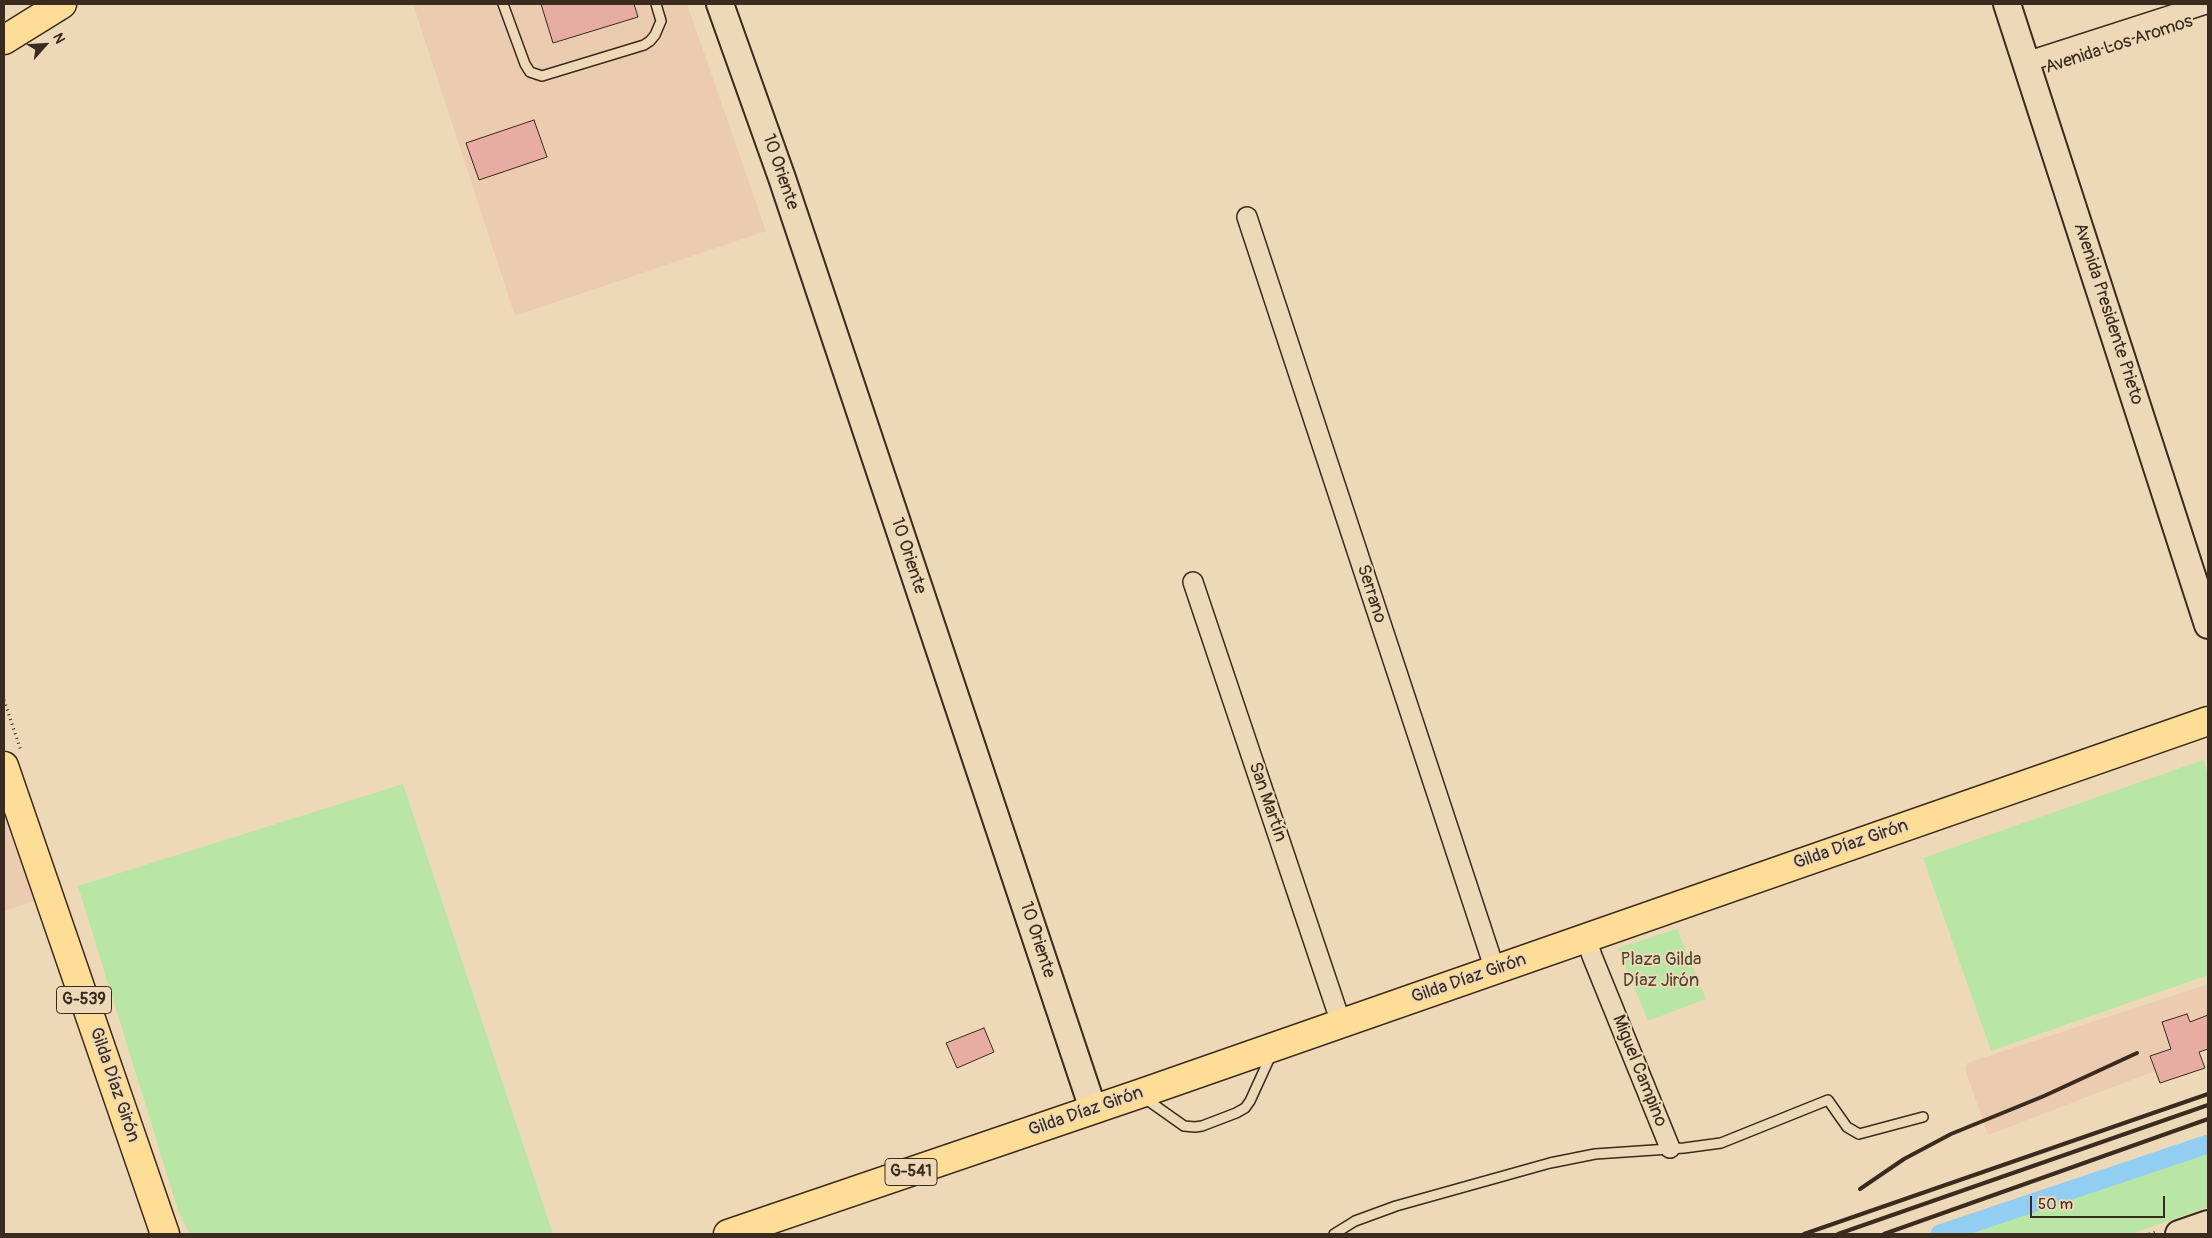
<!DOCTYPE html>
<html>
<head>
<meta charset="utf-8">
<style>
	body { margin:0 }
	#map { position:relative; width:2212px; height:1238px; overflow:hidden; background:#edd9b7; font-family:Pangolin,sans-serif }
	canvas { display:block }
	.frame { position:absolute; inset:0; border:5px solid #3b2a1e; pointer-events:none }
	.north { position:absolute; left:20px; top:20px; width:50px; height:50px; -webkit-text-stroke:4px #edd9b7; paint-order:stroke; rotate:64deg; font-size:14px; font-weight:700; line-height:20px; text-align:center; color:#3b2a1e }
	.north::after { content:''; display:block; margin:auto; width:18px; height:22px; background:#3b2a1e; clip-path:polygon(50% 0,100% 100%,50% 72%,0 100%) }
	.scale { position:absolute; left:2030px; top:1196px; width:135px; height:22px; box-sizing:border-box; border:2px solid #3b2a1e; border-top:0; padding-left:6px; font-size:15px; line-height:18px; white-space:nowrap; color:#3b2a1e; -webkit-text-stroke:4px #edd9b7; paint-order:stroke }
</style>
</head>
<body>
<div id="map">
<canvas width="2212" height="1238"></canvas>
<div class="frame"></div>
<div class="north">N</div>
<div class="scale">50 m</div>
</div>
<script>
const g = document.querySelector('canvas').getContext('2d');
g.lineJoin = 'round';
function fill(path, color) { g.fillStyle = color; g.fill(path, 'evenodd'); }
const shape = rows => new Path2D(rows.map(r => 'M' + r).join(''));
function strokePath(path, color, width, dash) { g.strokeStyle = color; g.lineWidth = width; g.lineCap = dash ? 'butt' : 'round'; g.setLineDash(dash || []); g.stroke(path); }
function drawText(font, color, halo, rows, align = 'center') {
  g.font = font + ' Pangolin,sans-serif'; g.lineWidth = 4; g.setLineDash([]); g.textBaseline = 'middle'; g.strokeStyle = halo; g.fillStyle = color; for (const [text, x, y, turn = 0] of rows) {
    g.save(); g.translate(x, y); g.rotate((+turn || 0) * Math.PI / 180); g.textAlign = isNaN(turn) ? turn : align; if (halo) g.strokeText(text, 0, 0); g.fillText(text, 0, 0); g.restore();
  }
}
const built = shape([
	[413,4,687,4,766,231,515,316],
	[4,808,34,901,4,911],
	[2208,984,2208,1049,2199,1052,2205,1068,2160,1083,2155,1071,1988,1135,1965,1069,1967,1063]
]);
const green = shape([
	[2203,760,2208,774,2208,975,1991,1051,1923,858],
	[403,784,553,1234,190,1234,178,1210,78,886],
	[1677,929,1706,999,1648,1021,1618,948],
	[2208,1149,2208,1207,2131,1234,1955,1234]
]);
const canal = shape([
	[1940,1234,2208,1144]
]);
const building = shape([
	[541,4,634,4,638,17,553,43,541,4],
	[534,120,547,157,479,180,466,143,534,120],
	[2187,1014,2190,1022,2208,1015,2208,1049,2199,1052,2205,1068,2160,1083,2150,1056,2171,1049,2162,1022,2187,1014],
	[984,1028,994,1052,957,1068,946,1043,984,1028]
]);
const path = shape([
	[4,700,21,751],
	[2149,1234,2158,1231]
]);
const lane = shape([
	[503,4,525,64,530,72,542,76,644,45,650,41,655,35,661,21,656,4],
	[1143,1097,1184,1126,1195,1127,1202,1126,1236,1113,1245,1108,1250,1101,1271,1055],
	[1334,1234,1355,1221,1396,1206,1550,1163,1595,1154,1684,1148,1721,1143,1828,1100,1847,1127,1859,1134,1923,1117]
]);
const street = shape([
	[2026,62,2206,4],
	[1247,217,1495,970],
	[1193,582,1341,1023],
	[1586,938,1592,956,1670,1148]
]);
const secondary = shape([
	[720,4,782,178,1093,1109],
	[2007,4,2208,625],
	[2179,1234,2208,1224]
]);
const primary = shape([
	[4,766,165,1234],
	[728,1234,1139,1094,2208,721]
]);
const highway = shape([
	[4,40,62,4]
]);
const rail = shape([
	[1860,1189,1904,1159,1951,1134,2044,1096,2137,1053],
	[1804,1234,2208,1094],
	[1838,1234,2208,1105],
	[1884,1234,2208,1119]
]);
const shields = [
	[84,1000,55],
	[911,1172,52]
];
const shieldNames = [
	["G-539",84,1000],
	["G-541",911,1172]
];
const streetNames = [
	["Avenida Los Aromos",2119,45,-18],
	["10 Oriente",780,172,71],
	["Avenida Presidente Prieto",2108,314,72],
	["10 Oriente",908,556,72],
	["Serrano",1371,594,72],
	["San Martín",1267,802,71],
	["Gilda Díaz Girón",1851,845,-19],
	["10 Oriente",1037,940,72],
	["Gilda Díaz Girón",1469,979,-19],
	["Miguel Campino",1639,1071,68],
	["Gilda Díaz Girón",114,1085,71],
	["Gilda Díaz Girón",1086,1112,-19]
];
const parkNames = [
	["Plaza Gilda",1661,960],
	["Díaz Jirón",1661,981]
];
fill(built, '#ebccb1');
fill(green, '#b9e6a4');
strokePath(canal, '#91cef1', 19);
fill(building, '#e7ada2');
strokePath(building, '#3b2a1e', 1);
strokePath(lane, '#3b2a1e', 12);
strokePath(street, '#3b2a1e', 22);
strokePath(secondary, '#3b2a1e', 30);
strokePath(primary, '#3b2a1e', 31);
strokePath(highway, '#3b2a1e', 31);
strokePath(path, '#3b2a1e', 3, [1, 4]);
strokePath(lane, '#edd9b7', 9);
strokePath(street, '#edd9b7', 19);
strokePath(secondary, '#edd9b7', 26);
strokePath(primary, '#fedd96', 28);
strokePath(highway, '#fedd96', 28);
strokePath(rail, '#3b2a1e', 4);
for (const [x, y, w] of shields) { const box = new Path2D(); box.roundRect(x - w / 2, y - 13.5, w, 27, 4); g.fillStyle = '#edd9b7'; g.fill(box); strokePath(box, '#3b2a1e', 1); }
drawText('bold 16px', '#3b2a1e', null, shieldNames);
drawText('18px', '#3b2a1e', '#edd9b7', streetNames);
drawText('18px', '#4e4632', '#edd9b7', parkNames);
</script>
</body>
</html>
